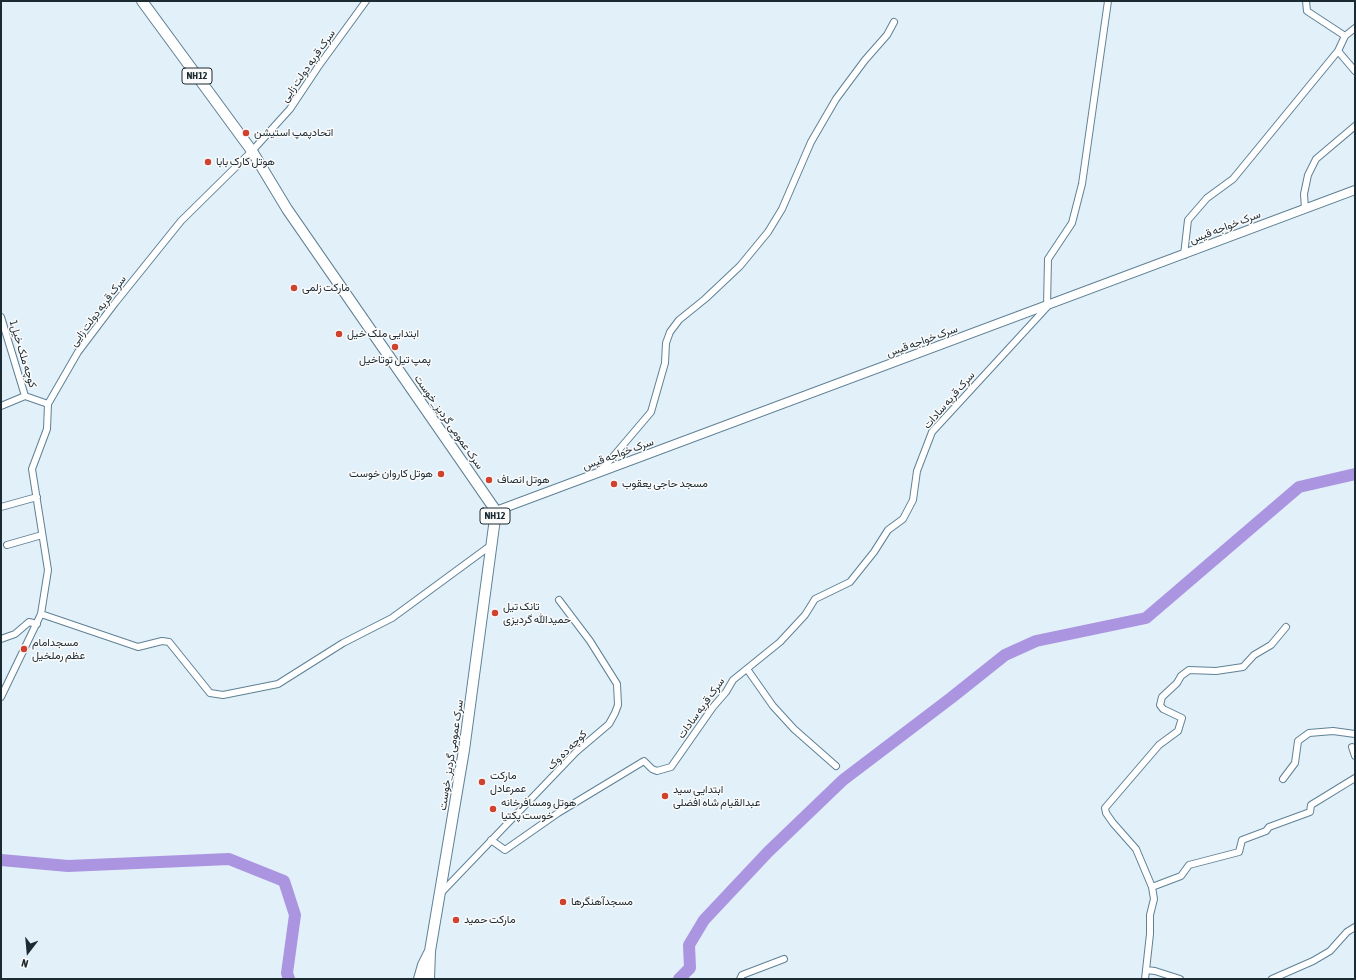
<!DOCTYPE html>
<html>
<head>
<meta charset="utf-8">
<style>
	body { margin:0 }
	#map { position:relative; width:1356px; height:980px; overflow:hidden; background:#e2f0fa; font-family:"Asap Condensed",sans-serif }
	canvas { display:block }
	.frame { position:absolute; inset:0; border:2px solid #1c2a32; pointer-events:none }
	.north { position:absolute; left:8px; top:932px; width:40px; height:40px; -webkit-text-stroke:3px #fbfbfb; paint-order:stroke; rotate:196deg; font-size:11px; font-weight:700; line-height:16px; text-align:center; color:#1c2a32 }
	.north::after { content:''; display:block; margin:auto; width:14px; height:18px; background:#1c2a32; clip-path:polygon(50% 0,100% 100%,50% 72%,0 100%) }
</style>
</head>
<body>
<div id="map">
<canvas width="1356" height="980"></canvas>
<div class="frame"></div>
<div class="north">N</div>
</div>
<script>
const g = document.querySelector('canvas').getContext('2d');
g.lineJoin = 'round';
const shape = rows => new Path2D(rows.map(r => 'M' + r).join(''));
function strokePath(path, color, width, dash) { g.strokeStyle = color; g.lineWidth = width; g.lineCap = dash ? 'butt' : 'round'; g.setLineDash(dash || []); g.stroke(path); }
function drawText(font, color, halo, rows, align = 'center') {
  g.font = font + ' "Asap Condensed",Vazirmatn,sans-serif'; g.lineWidth = 3; g.setLineDash([]); g.textBaseline = 'middle'; g.strokeStyle = halo; g.fillStyle = color; for (const [text, x, y, turn = 0] of rows) {
    g.save(); g.translate(x, y); g.rotate((+turn || 0) * Math.PI / 180); g.textAlign = isNaN(turn) ? turn : align; if (halo) g.strokeText(text, 0, 0); g.fillText(text, 0, 0); g.restore();
  }
}
const river = shape([
	[1,860,68,866,229,859,284,881,295,915,287,973,289,979],
	[679,979,690,968,689,945,704,920,768,852,843,780,951,698,1005,655,1036,641,1146,618,1299,487,1355,474]
]);
const minor = shape([
	[1306,1,1307,11,1345,36],
	[1338,51,1355,71],
	[1305,209,1304,194,1308,175,1316,159,1355,126],
	[1184,255,1188,220,1207,198,1233,179,1338,51,1345,36,1355,28],
	[1,317,25,396],
	[1,406,25,396,48,404],
	[600,472,651,412,665,363,666,343,670,332,679,320,705,299,740,266,768,232,782,209,811,142,836,99,865,60,887,35,894,22],
	[1,507,37,497],
	[7,545,42,535],
	[41,614,138,647,162,641,169,642,210,693,223,695,278,684,343,643,392,618,490,546],
	[1,639,15,634,29,622,37,624],
	[747,669,773,706,794,729,836,766],
	[1,697,41,614,48,570,32,469,47,429,48,404,78,352,115,303,181,221,252,151,290,109,318,67,366,1],
	[1352,747,1355,756],
	[1283,779,1295,763,1298,741,1309,733,1333,731,1355,734],
	[491,840,505,850,558,813,644,761,652,769,657,771,671,767,713,707,726,692,733,680,780,642,805,615,815,599,850,582,874,552,888,530,903,519,913,500,917,471,932,432,1047,307,1048,259,1072,223,1082,184,1108,1],
	[1152,887,1181,876,1189,865,1239,852,1242,840,1266,831,1269,827,1310,812,1311,805,1355,778],
	[441,893,576,752,609,724,615,713,618,705,617,684,590,641,559,600],
	[1146,970,1155,971,1180,979],
	[740,979,742,975,784,959],
	[1145,979,1150,934,1150,915,1154,899,1152,887,1136,849,1113,823,1106,813,1105,808,1159,745,1178,731,1182,718,1163,709,1160,705,1162,697,1177,683,1181,676,1189,670,1216,671,1243,667,1254,655,1271,645,1286,627],
	[1272,979,1313,961,1330,951,1347,932,1355,927]
]);
const tertiary = shape([
	[496,511,1355,190]
]);
const trunk = shape([
	[142,1,252,151,287,209,496,511,464,750,430,951,429,979],
	[419,979,423,965,429,953]
]);
const markers = [
	[246,133,4,"#ce422e"],
	[208,162,4,"#ce422e"],
	[294,288,4,"#ce422e"],
	[339,334,4,"#ce422e"],
	[395,347,4,"#ce422e"],
	[441,474,4,"#ce422e"],
	[489,480,4,"#ce422e"],
	[614,484,4,"#ce422e"],
	[495,613,4,"#ce422e"],
	[24,649,4,"#ce422e"],
	[482,782,4,"#ce422e"],
	[665,796,4,"#ce422e"],
	[493,809,4,"#ce422e"],
	[563,902,4,"#ce422e"],
	[456,920,4,"#ce422e"]
];
const shields = [
	[197,76,30],
	[495,516,30]
];
const shieldNames = [
	["NH12",197,76],
	["NH12",495,516]
];
const streetNames = [
	["سرک قریه دولت زایی",308,66,-55],
	["سرک خواجه قیس",1225,227,-21],
	["سرک قریه دولت زایی",98,311,-53],
	["سرک خواجه قیس",922,341,-20],
	["کوچه ملک خیل1",23,354,73],
	["سرک قریه سادات",949,400,-49],
	["سرک عمومی گردیز_خوست",449,422,55],
	["سرک خواجه قیس",618,454,-20],
	["سرک قریه سادات",701,708,-54],
	["کوچه ده وک",567,750,-45],
	["سرک عمومی گردیز_خوست",451,755,-81]
];
const poiNames = [
	["اتحادپمپ استیشن",254,133],
	["هوتل کارک بابا",216,162],
	["مارکت زلمی",302,288],
	["ابتدایی ملک خیل",347,334],
	["پمپ تیل توتاخیل",395,360,"center"],
	["هوتل کاروان خوست",433,474,"right"],
	["هوتل انصاف",497,480],
	["مسجد حاجی یعقوب",622,484],
	["تانک تیل",503,607],
	["حمیدالله گردیزی",503,620],
	["مسجدامام",32,643],
	["عظم رملخیل",32,656],
	["مارکت",490,776],
	["عمرعادل",490,789],
	["ابتدایی سید",673,790],
	["عبدالقیام شاه افضلی",673,803],
	["هوتل ومسافرخانه",501,803],
	["خوست پکتیا",501,816],
	["مسجدآهنگرها",571,902],
	["مارکت حمید",464,920]
];
strokePath(river, '#ab95e0', 12);
strokePath(minor, '#5f8195', 8);
strokePath(tertiary, '#5f8195', 10);
strokePath(trunk, '#5f8195', 12);
strokePath(minor, '#fff', 6);
strokePath(tertiary, '#fff', 8);
strokePath(trunk, '#fff', 10);
for (const [x, y, r, color] of markers) { const dot = new Path2D(); dot.arc(x, y, r, 0, 2 * Math.PI); g.fillStyle = color; g.fill(dot); strokePath(dot, '#fbfbfb', 1.5); }
for (const [x, y, w] of shields) { const box = new Path2D(); box.roundRect(x - w / 2, y - 8, w, 16, 3); g.fillStyle = '#fbfbfb'; g.fill(box); strokePath(box, '#1c2a32', 1); }
drawText('bold 10px', '#1c2a32', null, shieldNames);
drawText('11px', '#1c2a32', '#fbfbfb', streetNames);
drawText('11px', '#1c2a32', '#fbfbfb', poiNames, 'left');
</script>
</body>
</html>
